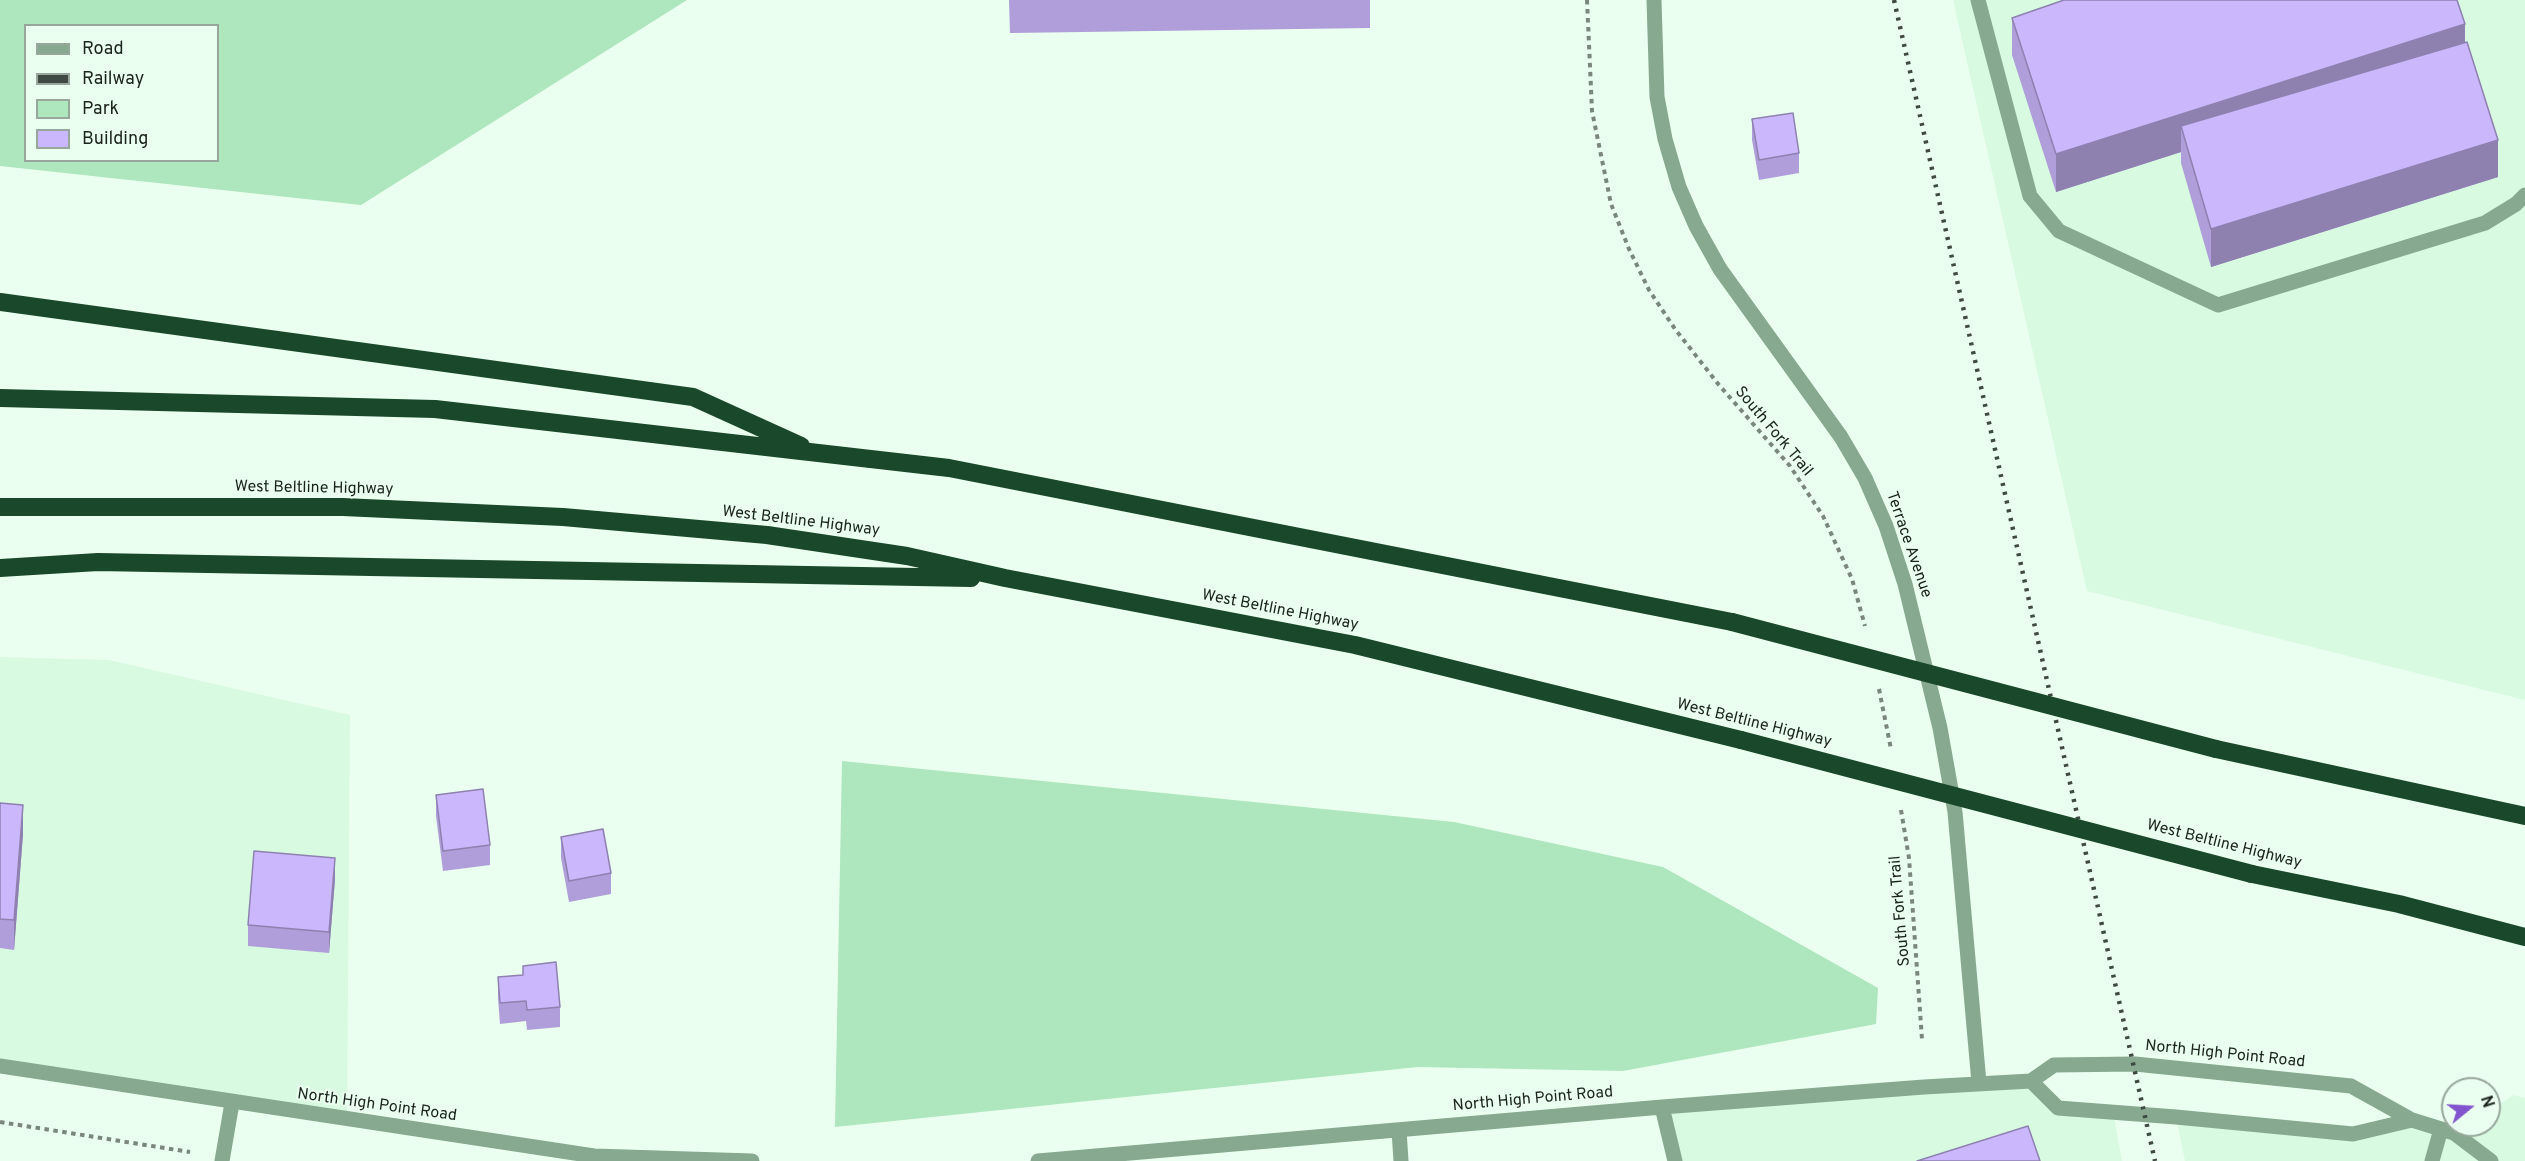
<!DOCTYPE html>
<html>
<head>
<meta charset="utf-8">
<style>
	body { margin:0 }
	#map { position:relative; width:2525px; height:1161px; overflow:hidden; background:#eaffef; font-family:Overpass,sans-serif }
	canvas { display:block }
	.legend { position:absolute; left:24px; top:24px; width:195px; height:138px; box-sizing:border-box; background:#eaffef; border:2px solid #97a79b; margin:0; padding:8px 10px; list-style:none; font-size:18px; color:#1a231c }
	.legend li { display:flex; align-items:center; gap:12px; height:30px }
	.legend b { width:30px; border:2px solid #97a79b }
	.north { position:absolute; left:2441px; top:1077px; width:60px; height:60px; box-sizing:border-box; background:#eaffef; border:2px solid #97a79b; border-radius:50%; rotate:72deg; font-size:16px; font-weight:700; line-height:24px; text-align:center; color:#1a231c }
	.north::after { content:''; display:block; margin:auto; width:21px; height:27px; background:#8255ce; clip-path:polygon(50% 0,100% 100%,50% 72%,0 100%) }
</style>
</head>
<body>
<div id="map">
<canvas width="2525" height="1161"></canvas>
<ul class="legend">
<li><b style="height:8px;background:#86a98f"></b>Road</li>
<li><b style="height:8px;background:#3f4b42"></b>Railway</li>
<li><b style="height:16px;background:#aee6bd"></b>Park</li>
<li><b style="height:16px;background:#cbb8fc"></b>Building</li>
</ul>
<div class="north">N</div>
</div>
<script>
const g = document.querySelector('canvas').getContext('2d');
g.lineJoin = 'round';
function fill(path, color) { g.fillStyle = color; g.fill(path, 'evenodd'); }
const shape = rows => new Path2D(rows.map(r => 'M' + r).join(''));
function strokePath(path, color, width, dash) { g.strokeStyle = color; g.lineWidth = width; g.lineCap = dash ? 'butt' : 'round'; g.setLineDash(dash || []); g.stroke(path); }
function drawText(font, color, halo, rows, align = 'center') {
  g.font = font + ' Overpass,sans-serif'; g.lineWidth = 4.5; g.setLineDash([]); g.textBaseline = 'middle'; g.strokeStyle = halo; g.fillStyle = color; for (const [text, x, y, turn = 0] of rows) {
    g.save(); g.translate(x, y); g.rotate((+turn || 0) * Math.PI / 180); g.textAlign = isNaN(turn) ? turn : align; if (halo) g.strokeText(text, 0, 0); g.fillText(text, 0, 0); g.restore();
  }
}
const built = shape([
	[1953,0,2525,0,2525,700,2087,591],
	[0,657,109,660,350,715,347,1120,0,1066],
	[2031,1081,2058,1108,2113,1112,2122,1161,1675,1161,1662,1107],
	[2514,1095,2525,1098,2525,1161,2185,1161,2176,1117,2353,1134,2412,1120,2454,1133,2466,1125,2489,1125,2489,1111]
]);
const green = shape([
	[0,0,687,0,361,205,0,166],
	[26,26,218,26,218,160,26,160],
	[842,761,1454,822,1663,867,1878,988,1876,1024,1623,1071,1418,1067,835,1127]
]);
const path = shape([
	[1587,0,1592,111,1611,204,1629,249,1649,290,1675,329,1719,385,1790,466,1823,516,1852,579,1865,626],
	[1879,689,1891,749],
	[1901,810,1909,858,1922,1039],
	[0,1122,190,1152]
]);
const minor = shape([
	[1654,0,1657,97,1665,139,1679,187,1696,226,1720,269,1841,437,1865,478,1886,526,1905,584,1940,728,1955,812,1979,1083],
	[1978,0,2030,196,2059,231,2218,305,2485,223,2516,204,2525,195],
	[0,1066,594,1156,752,1161],
	[2031,1081,2058,1108,2176,1117,2353,1134,2412,1120],
	[1662,1107,1675,1161],
	[1399,1130,1401,1161],
	[222,1161,232,1103],
	[1038,1161,1662,1107,1924,1087,2031,1081,2054,1065,2135,1064,2351,1086,2412,1120,2454,1133,2491,1161],
	[2432,1161,2441,1129]
]);
const highway = shape([
	[0,302,693,397,801,446],
	[0,398,435,409,949,468,1732,622],
	[0,507,343,507,563,517,767,535,907,556,1005,578,1355,645,1741,740],
	[0,568,98,562,971,578],
	[2216,749,2525,816],
	[2252,874,2399,904,2525,937]
]);
const rail = shape([
	[1894,0,2155,1161]
]);
const highwayBridge = shape([
	[1732,622,2216,749],
	[1741,740,2252,874]
]);
const wall = shape([
	[1009,0,1370,0,1370,28,1010,33],
	[2012,18,2465,42,2498,177,2211,267,2181,163,2181,152,2056,192,2012,55],
	[1752,119,1799,153,1799,173,1759,180,1752,140],
	[436,795,490,845,490,865,443,871,436,816],
	[0,803,23,834,14,950,0,948],
	[561,837,611,873,611,894,569,902,561,858],
	[335,879,329,953,248,946,248,925],
	[523,966,560,1007,560,1027,527,1030,526,1021,500,1024,498,998,498,977,523,975]
]);
const shadedWall = shape([
	[2465,24,2465,62,2181,126,2181,152,2056,192,2056,154],
	[2498,140,2498,177,2211,267,2211,229],
	[23,805,23,834,14,950,14,920],
	[335,858,335,879,329,953,329,932]
]);
const building = shape([
	[2064,0,2457,0,2465,24,2056,154,2012,18,2064,0],
	[2467,42,2498,140,2211,229,2181,126,2467,42],
	[1793,113,1799,153,1759,160,1752,119,1793,113],
	[483,789,490,845,443,851,436,795,483,789],
	[0,803,23,805,14,920,0,919,0,803],
	[603,829,611,873,569,881,561,837,603,829],
	[254,851,335,858,329,932,248,925,254,851],
	[556,962,560,1007,527,1010,526,1001,500,1003,498,977,523,975,523,966,556,962],
	[2028,1126,2040,1161,1917,1161,2028,1126]
]);
const streetNames = [
	["South Fork Trail",1773,432,50],
	["West Beltline Highway",314,489,1],
	["West Beltline Highway",801,522,7],
	["Terrace Avenue",1908,545,71],
	["West Beltline Highway",1280,611,11],
	["West Beltline Highway",1754,724,14],
	["West Beltline Highway",2224,845,14],
	["South Fork Trail",1901,911,-95],
	["North High Point Road",2225,1055,6],
	["North High Point Road",1533,1100,-5],
	["North High Point Road",377,1106,8]
];
fill(built, '#d8fae1');
fill(green, '#aee6bd');
strokePath(path, '#79877c', 4, [4.5, 4.5]);
strokePath(minor, '#86a98f', 15);
strokePath(highway, '#1a482a', 18);
strokePath(rail, '#3f4b42', 4.5, [3, 6]);
strokePath(highwayBridge, '#1a482a', 18);
fill(wall, '#af9ed9');
fill(shadedWall, '#8e81b0');
fill(building, '#cbb8fc');
strokePath(building, '#8e81b0', 1.5);
drawText('16px', '#1a231c', '#eaffef', streetNames);
</script>
</body>
</html>
